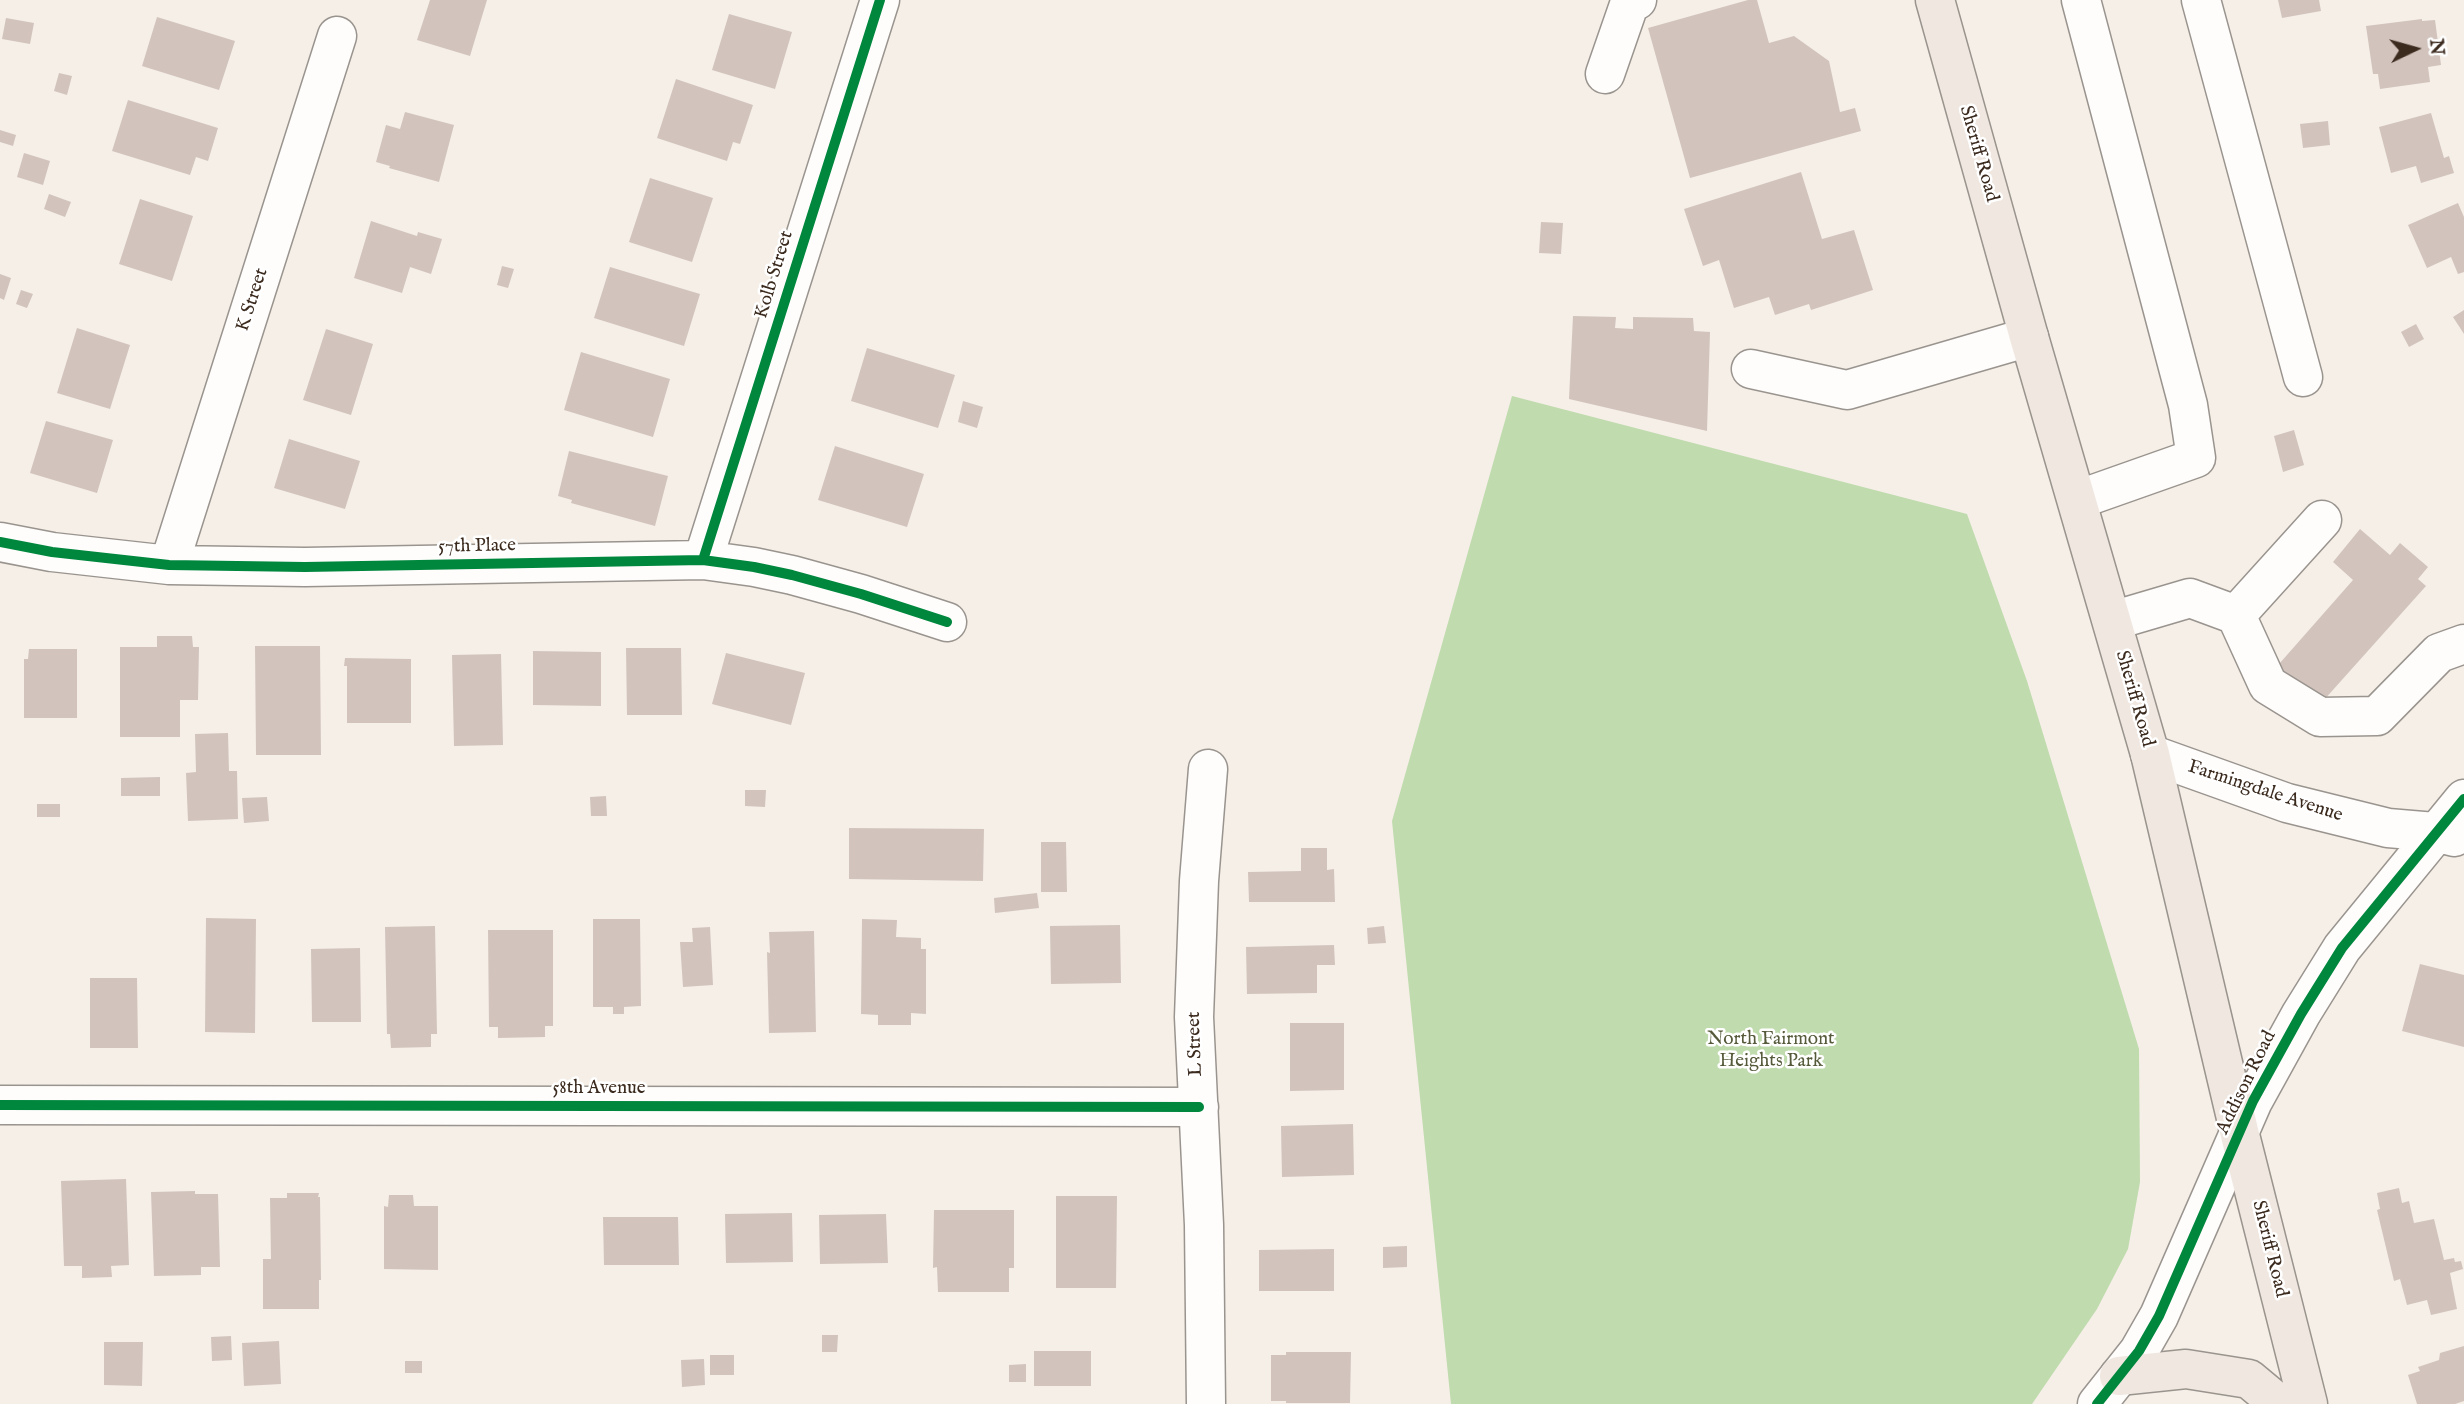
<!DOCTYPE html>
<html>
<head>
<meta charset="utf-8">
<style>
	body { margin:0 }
	#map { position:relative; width:2464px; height:1404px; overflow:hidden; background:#f5efe8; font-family:"IM FELL English",serif }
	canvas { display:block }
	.north { position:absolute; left:2380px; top:14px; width:70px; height:70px; -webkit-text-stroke:5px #fff; paint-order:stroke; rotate:85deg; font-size:19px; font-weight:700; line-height:28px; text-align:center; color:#3b2a1e }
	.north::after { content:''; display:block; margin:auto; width:24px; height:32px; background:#3b2a1e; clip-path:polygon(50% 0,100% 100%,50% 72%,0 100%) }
</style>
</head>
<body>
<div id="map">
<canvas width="2464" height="1404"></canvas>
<div class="north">N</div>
</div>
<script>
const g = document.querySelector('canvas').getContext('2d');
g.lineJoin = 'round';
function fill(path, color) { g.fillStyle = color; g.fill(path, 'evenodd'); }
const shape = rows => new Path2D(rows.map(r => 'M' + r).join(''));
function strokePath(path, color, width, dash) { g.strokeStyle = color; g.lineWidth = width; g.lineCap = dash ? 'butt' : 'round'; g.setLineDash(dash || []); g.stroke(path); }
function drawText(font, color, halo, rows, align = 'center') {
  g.font = font + ' "IM FELL English",serif'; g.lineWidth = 5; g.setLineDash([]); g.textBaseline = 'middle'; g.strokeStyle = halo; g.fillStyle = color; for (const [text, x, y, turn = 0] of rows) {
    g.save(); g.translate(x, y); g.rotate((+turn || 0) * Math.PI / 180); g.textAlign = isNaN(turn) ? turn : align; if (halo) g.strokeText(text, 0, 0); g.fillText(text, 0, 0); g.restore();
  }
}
const green = shape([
	[1512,396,1967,514,2027,681,2139,1049,2140,1182,2128,1249,2097,1309,2032,1404,1451,1404,1392,821]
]);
const building = shape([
	[430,0,487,0,470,56,417,40],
	[1748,0,1757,0,1769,43,1794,36,1829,61,1840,112,1855,108,1861,131,1690,178,1648,28],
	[2278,0,2319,0,2321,11,2282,18],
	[729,14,792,32,775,89,712,70],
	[157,17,235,41,219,90,142,66],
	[6,18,34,23,30,44,2,39],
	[2422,19,2422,21,2435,20,2441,65,2428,67,2430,82,2380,89,2378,74,2373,74,2366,26],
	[59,73,72,76,67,95,54,91],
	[676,79,753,105,740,144,733,142,727,161,657,138],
	[128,100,218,128,208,161,196,157,190,175,112,151],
	[405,112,454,125,439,182,389,168,390,166,376,162,386,125,400,129],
	[2431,113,2444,158,2449,156,2454,173,2421,183,2416,166,2391,173,2379,127],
	[2328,121,2330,145,2303,148,2300,124],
	[0,130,16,135,13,146,0,142],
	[24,153,50,161,43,185,17,177],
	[1801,172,1822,239,1854,230,1873,290,1811,310,1809,304,1775,315,1769,297,1734,308,1719,260,1703,266,1684,209],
	[650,178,713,198,692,262,629,242],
	[49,194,71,202,65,217,44,209],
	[140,199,193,216,172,281,119,264],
	[2458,203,2464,217,2464,272,2458,274,2451,257,2427,268,2408,225],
	[371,221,417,236,418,232,442,239,431,274,410,267,402,293,354,278],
	[1541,222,1563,223,1561,254,1539,253],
	[502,266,514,269,508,288,497,285],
	[610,267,700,294,684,346,594,318],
	[0,274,11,278,4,300,0,298],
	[21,290,33,294,27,308,16,304],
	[2464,310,2464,334,2453,317],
	[1573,316,1616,317,1615,328,1633,329,1633,317,1693,318,1694,331,1710,332,1707,431,1569,399],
	[2416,324,2424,339,2409,347,2401,332],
	[77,328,130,345,110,409,57,393],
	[326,329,373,344,351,415,303,400],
	[867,348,955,375,938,428,851,401],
	[581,352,670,379,653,437,564,410],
	[963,401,983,407,977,428,958,422],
	[46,421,113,440,97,493,30,473],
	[2294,430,2304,465,2283,472,2274,436],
	[289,439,360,461,345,509,274,488],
	[835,446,924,474,907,527,818,500],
	[569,451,668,476,655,526,571,503,572,500,558,496],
	[2360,529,2390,555,2400,543,2428,567,2418,579,2426,586,2315,710,2272,672,2353,580,2333,562],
	[157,636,192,636,193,647,199,647,198,700,180,700,180,737,120,737,120,647,157,647],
	[255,646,320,646,321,755,256,755],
	[626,648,681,648,682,715,627,715],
	[29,649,77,649,77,718,24,718,24,659,28,659],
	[533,651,601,652,601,706,533,705],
	[726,653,805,673,791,725,712,704],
	[501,654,503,745,454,746,452,655],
	[345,658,411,659,411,723,347,723,347,666,344,666],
	[228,733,229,771,237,771,238,819,188,821,186,773,196,772,195,734],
	[160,777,160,796,121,796,121,778],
	[745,790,766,790,765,807,745,806],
	[606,796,607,816,591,816,590,797],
	[267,797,269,821,244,823,242,798],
	[37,804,60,804,60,817,37,817],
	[849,828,984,829,983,881,849,879],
	[1041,842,1066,842,1067,892,1041,892],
	[1301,848,1327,848,1327,870,1334,869,1335,902,1249,902,1248,872,1301,871],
	[1037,893,1039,908,995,913,994,898],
	[206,918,256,919,255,1033,205,1032],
	[593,919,640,919,641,1006,624,1007,624,1014,613,1014,613,1007,593,1007],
	[862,919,897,920,896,937,921,938,921,949,926,949,926,1014,911,1013,911,1025,878,1025,878,1015,861,1014],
	[1120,925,1121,983,1051,984,1050,926],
	[435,926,437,1034,431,1034,431,1047,391,1048,390,1034,387,1034,385,927],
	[1384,926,1386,943,1368,944,1367,928],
	[710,927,713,985,683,987,680,942,693,942,692,928],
	[488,930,553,930,553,1026,545,1026,545,1037,498,1038,498,1027,489,1027],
	[814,931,816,1032,769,1033,767,952,770,953,769,932],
	[1334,945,1335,965,1317,965,1317,993,1247,994,1246,947],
	[360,948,361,1022,312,1022,311,949],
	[2420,964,2464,975,2464,1047,2402,1031],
	[90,978,137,978,138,1048,90,1048],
	[1290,1023,1344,1023,1344,1090,1290,1091],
	[1353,1124,1354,1175,1282,1177,1281,1126],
	[126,1179,129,1265,111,1266,112,1277,82,1278,82,1266,64,1266,61,1181],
	[2399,1188,2402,1203,2409,1201,2414,1223,2434,1219,2444,1260,2454,1258,2455,1262,2461,1261,2463,1269,2450,1273,2457,1309,2431,1315,2427,1300,2407,1305,2400,1279,2394,1281,2377,1210,2380,1209,2377,1193],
	[195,1191,195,1194,218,1194,220,1267,201,1267,201,1275,154,1276,151,1192],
	[287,1193,319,1193,318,1197,320,1197,321,1280,319,1280,319,1309,263,1309,263,1259,271,1259,270,1198,287,1198],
	[389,1195,413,1195,414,1206,438,1206,438,1270,384,1269,384,1206,388,1207],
	[1056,1196,1117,1196,1116,1288,1056,1288],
	[934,1210,1014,1210,1014,1268,1009,1268,1009,1292,938,1292,937,1267,933,1268],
	[792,1213,793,1262,726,1263,725,1214],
	[886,1214,888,1263,820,1264,819,1215],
	[603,1217,678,1217,679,1265,604,1265],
	[1407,1246,1407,1267,1383,1268,1383,1247],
	[1334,1249,1334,1291,1259,1291,1259,1250],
	[822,1335,838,1335,837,1352,822,1352],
	[231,1336,232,1360,212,1361,211,1337],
	[279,1341,281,1384,244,1386,242,1343],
	[104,1342,143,1342,142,1386,104,1385],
	[2464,1346,2464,1401,2455,1404,2417,1404,2408,1375,2420,1371,2418,1367,2439,1360,2440,1353],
	[1034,1351,1091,1351,1091,1386,1034,1386],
	[1286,1352,1351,1352,1350,1403,1286,1403,1286,1401,1271,1401,1271,1355,1286,1355],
	[710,1355,734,1355,734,1375,710,1375],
	[704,1359,705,1385,682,1387,681,1360],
	[405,1361,422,1361,422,1373,405,1373],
	[1026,1364,1026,1382,1009,1382,1009,1365]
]);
const minor = shape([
	[2201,0,2303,377],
	[1605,74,1630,2,1637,0],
	[1751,369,1847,390,2029,337],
	[2077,500,2196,458,2188,405,2081,0],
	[2322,520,2236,615,2268,685,2320,717,2377,716,2439,653,2464,644],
	[0,542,52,552,169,565,305,567,703,560,754,567,792,575,861,594,947,622],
	[703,560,880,0],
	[169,565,337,36],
	[2112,621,2190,598,2236,615],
	[2150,754,2287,803,2388,828,2435,832,2454,837],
	[0,1105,1199,1107],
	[1206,1404,1204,1225,1194,1017,1199,881,1208,769],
	[2097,1404,2139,1351,2159,1316,2253,1101,2301,1014,2342,948,2464,799]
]);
const major = shape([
	[1935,0,2029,337,2150,754,2240,1135,2308,1404],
	[2119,1376,2186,1369,2249,1379,2279,1404]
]);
const cycleway = shape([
	[0,542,52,552,169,565,305,567,703,560,754,567,792,575,861,594,947,622],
	[703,560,880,0],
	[0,1105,1199,1107],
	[2097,1404,2139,1351,2159,1316,2253,1101,2301,1014,2342,948,2464,799]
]);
const streetNames = [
	["Sheriff Road",1978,154,74],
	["Kolb Street",775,275,-73],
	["K Street",253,300,-72],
	["57th Place",477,547,-1],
	["Sheriff Road",2134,699,74],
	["Farmingdale Avenue",2265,792,18],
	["L Street",1196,1044,-92],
	["Addison Road",2247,1083,-64],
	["58th Avenue",599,1089],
	["Sheriff Road",2269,1249,76]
];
const parkNames = [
	["North Fairmont",1771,1040],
	["Heights Park",1771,1062]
];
fill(green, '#c0dbad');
fill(building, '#d2c4bd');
strokePath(minor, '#9a948e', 41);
strokePath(major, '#9a948e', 41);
strokePath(minor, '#fefdfc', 38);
strokePath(major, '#efe7e0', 38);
strokePath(cycleway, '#00873e', 10);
drawText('19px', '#3b2a1e', '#fff', streetNames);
drawText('19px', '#565a3a', '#fff', parkNames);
</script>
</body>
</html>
